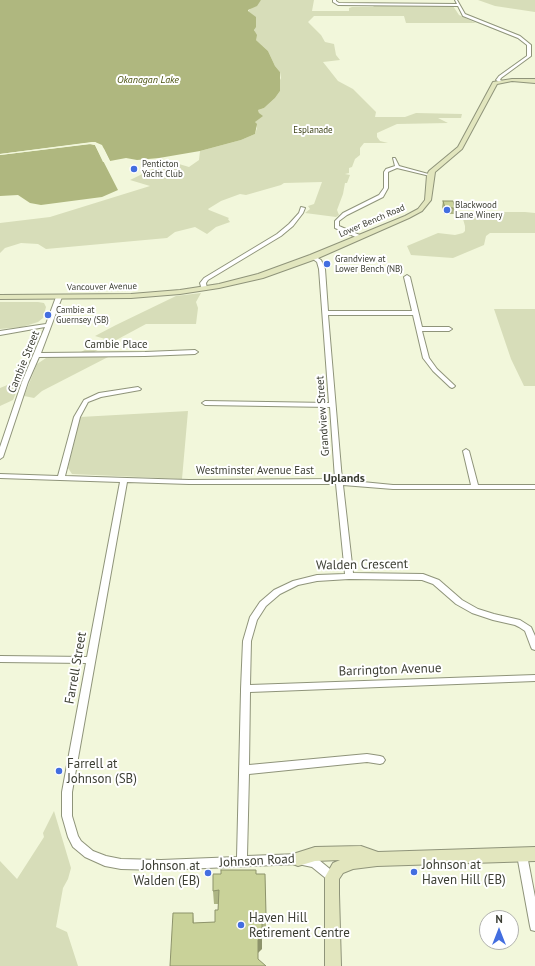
<!DOCTYPE html>
<html>
<head>
<meta charset="utf-8">
<style>
	body { margin:0 }
	#map { position:relative; width:535px; height:966px; overflow:hidden; background:#f2f7db; font-family:"PT Sans",sans-serif }
	canvas { display:block }
	.north { position:absolute; left:479px; top:910px; width:40px; height:40px; box-sizing:border-box; background:#fff; border:1px solid #b1b2ad; border-radius:50%; rotate:0deg; font-size:11px; font-weight:700; line-height:16px; text-align:center; color:#3c3e33 }
	.north::after { content:''; display:block; margin:auto; width:14px; height:18px; background:#436ee0; clip-path:polygon(50% 0,100% 100%,50% 72%,0 100%) }
</style>
</head>
<body>
<div id="map">
<canvas width="535" height="966"></canvas>
<div class="north">N</div>
</div>
<script>
const g = document.querySelector('canvas').getContext('2d');
g.lineJoin = 'round';
function fill(path, color) { g.fillStyle = color; g.fill(path, 'evenodd'); }
const shape = rows => new Path2D(rows.map(r => 'M' + r).join(''));
function strokePath(path, color, width, dash) { g.strokeStyle = color; g.lineWidth = width; g.lineCap = dash ? 'butt' : 'round'; g.setLineDash(dash || []); g.stroke(path); }
function drawText(font, color, halo, rows, align = 'center') {
  g.font = font + ' "PT Sans",sans-serif'; g.lineWidth = 4; g.setLineDash([]); g.textBaseline = 'middle'; g.strokeStyle = halo; g.fillStyle = color; for (const [text, x, y, turn = 0] of rows) {
    g.save(); g.translate(x, y); g.rotate((+turn || 0) * Math.PI / 180); g.textAlign = isNaN(turn) ? turn : align; if (halo) g.strokeText(text, 0, 0); g.fillText(text, 0, 0); g.restore();
  }
}
const green = shape([
	[261,0,314,0,312,11,349,11,349,8,352,7,373,7,374,6,453,6,459,15,476,23,406,23,404,16,314,16,308,22,321,35,325,42,334,44,336,55,340,60,323,62,338,81,353,89,376,112,375,117,405,117,416,113,462,114,461,118,438,118,448,123,397,124,377,133,377,137,380,141,388,143,364,143,360,148,360,155,355,159,352,167,349,168,349,173,345,174,350,175,347,183,345,183,343,194,337,210,339,215,336,217,305,213,310,209,308,206,314,204,322,182,284,183,281,185,246,195,240,194,221,201,208,209,209,210,229,218,228,219,230,222,216,227,207,234,195,227,175,232,167,238,46,249,38,244,21,243,5,248,0,253,0,223,50,217,150,186,130,180,169,161,189,167,199,160,200,151,241,140,255,134,257,128,255,122,259,113,258,110,264,108,275,98,280,91,279,82,281,78,280,72,275,66,268,51,256,40,252,15,248,11],
	[458,0,535,0,535,12,495,6,478,0],
	[490,212,525,212,535,213,535,233,490,233,486,236,484,245,453,258,411,255,407,246,438,233,455,235,463,233,465,231,465,226,463,219],
	[201,293,196,302,198,308,196,324,146,324,94,352,81,352,105,339,95,336,116,325,176,296],
	[0,302,38,302,44,303,46,307,43,318,38,322,22,327,0,329],
	[494,309,535,309,535,386,524,386,511,359],
	[56,356,110,356,42,391,34,398,24,396,37,364,46,358],
	[22,379,13,400,0,406,0,388],
	[188,411,182,479,72,474,68,468,80,417],
	[54,811,71,868,68,879,63,888,56,927,67,932,78,966,0,966,0,861,17,879,44,837,43,833]
]);
const water = shape([
	[0,0,261,0,257,6,248,10,248,11,256,17,256,27,254,30,257,35,256,40,268,51,275,66,280,72,280,91,275,98,264,108,258,110,259,113,263,116,255,122,257,124,255,134,241,140,200,151,159,158,137,160,126,158,110,161,104,149,95,142,92,142,0,154],
	[89,144,95,145,118,190,102,197,41,205,30,203,18,195,0,196,0,155]
]);
const pier = shape([
	[95,142,102,145,110,161,108,162,103,150,97,145,105,162,103,162,95,145,91,144,0,155,0,154]
]);
const street = shape([
	[333,0,336,0,336,1,339,3,457,4,455,0,457,0,465,14,520,36,531,45,531,56,501,78,500,80,502,81,499,82,496,80,499,76,527,56,527,45,518,38,463,16,458,6,338,5,333,2,333,0],
	[393,158,395,158,399,166,432,175,430,176,397,168,390,171,388,172,388,188,383,197,347,215,339,221,339,226,362,236,362,238,358,238,335,228,335,221,343,213,379,195,384,188,384,172,386,169,395,166,393,158],
	[301,207,305,208,303,213,293,226,281,236,208,280,206,283,207,289,206,290,202,290,200,283,204,278,277,234,289,224,299,213,301,207],
	[313,255,321,260,325,269,328,311,412,311,404,277,407,275,410,277,422,327,449,327,452,329,449,331,422,331,429,358,437,369,454,385,455,386,454,387,452,388,450,387,433,371,423,358,413,315,328,315,342,480,393,485,471,485,463,451,466,449,469,451,478,485,535,485,535,489,393,489,343,485,353,573,423,574,439,580,462,600,478,609,494,614,520,620,531,627,535,636,535,650,532,649,531,647,525,631,519,627,515,625,493,620,472,613,456,604,433,584,422,580,349,579,317,581,298,585,280,594,266,606,257,620,251,641,250,685,535,675,535,681,250,692,249,765,367,754,380,756,383,757,385,760,383,763,380,764,367,762,249,774,247,856,298,854,315,858,319,860,336,874,337,877,336,880,332,882,328,880,312,867,298,864,161,870,121,869,105,866,85,857,73,847,68,837,62,816,62,792,86,663,0,662,0,656,87,657,120,482,0,478,0,474,58,476,74,417,84,400,99,393,138,387,141,389,140,390,101,397,88,402,80,417,65,476,189,480,335,479,330,407,205,405,202,403,205,401,329,403,319,269,317,262,310,257,313,255],
	[127,482,189,484,336,484,345,574,317,575,293,581,274,590,260,602,250,617,243,641,241,689,241,691,237,857,161,860,121,859,106,856,93,851,81,841,78,836,72,816,72,792,127,482],
	[59,295,62,297,41,353,145,352,195,350,198,352,195,354,145,356,39,357,28,382,3,457,0,459,0,447,22,382,45,327,0,335,0,331,46,324,56,297,59,295],
	[522,850,526,852,527,855,535,897,535,931,531,930,530,926,517,855,518,852,522,850]
]);
const secondary = shape([
	[512,79,535,79,535,83,512,81,497,84,462,149,435,172,431,200,422,211,409,218,316,259,263,278,219,288,180,294,131,298,0,299,0,295,131,294,180,290,219,284,258,274,310,255,405,216,418,209,425,200,427,175,429,171,458,147,493,82,512,79],
	[361,846,378,852,535,847,535,861,377,866,353,869,343,873,339,879,339,894,341,966,325,966,325,877,333,863,340,860,315,861,298,866,293,864,291,859,293,854,315,847,361,846]
]);
const wall = shape([
	[443,201,455,208,454,214,444,214,442,207],
	[256,874,265,874,266,927,262,927,262,949,170,966,193,913,194,923,215,922,218,910,218,904,214,904,213,891]
]);
const shadedWall = shape([
	[262,935,262,949,258,953,258,940]
]);
const building = shape([
	[443,201,453,201,455,208,445,208,443,201],
	[221,870,256,870,256,874,265,874,266,914,262,914,262,935,258,940,258,959,266,966,170,966,173,913,193,913,193,923,215,922,215,910,218,910,219,890,213,891,213,874,221,874,221,870]
]);
const markers = [
	[134,169,4,"#436ee0"],
	[447,210,4,"#436ee0"],
	[327,264,4,"#436ee0"],
	[48,315,4,"#436ee0"],
	[59,771,4,"#436ee0"],
	[414,872,4,"#436ee0"],
	[208,873,4,"#436ee0"],
	[241,925,4,"#436ee0"]
];
const farParknames = [
	["Esplanade",313,130]
];
const farPoinames = [
	["Penticton",142,164],
	["Yacht Club",142,174],
	["Blackwood",455,205],
	["Lane Winery",455,215],
	["Grandview at",335,259],
	["Lower Bench (NB)",335,269],
	["Cambie at",56,310],
	["Guernsey (SB)",56,320]
];
const farStreetnames = [
	["Lower Bench Road",372,221,-23],
	["Vancouver Avenue",102,287,-1]
];
const farWaternames = [
	["Okanagan Lake",148,80]
];
const streetNames = [
	["Cambie Place",116,345],
	["Cambie Street",24,362,-68],
	["Grandview Street",323,416,-94],
	["Westminster Avenue East",255,471]
];
const neighbourhoodNames = [
	["Uplands",344,479]
];
const nearStreetnames = [
	["Walden Crescent",362,565,-1],
	["Farrell Street",76,668,-80],
	["Barrington Avenue",390,670,-2],
	["Johnson Road",257,861,-3]
];
const nearPoinames = [
	["Farrell at",67,764],
	["Johnson (SB)",67,779],
	["Johnson at",422,865],
	["Haven Hill (EB)",422,880],
	["Johnson at",200,866,"right"],
	["Walden (EB)",200,881,"right"],
	["Haven Hill",249,918],
	["Retirement Centre",249,933]
];
fill(green, '#d7ddb9');
fill(water, '#afb77f');
fill(pier, '#f2f7db');
strokePath(street, '#8f947a', 2);
strokePath(secondary, '#8f947a', 2);
fill(street, '#fff');
fill(secondary, '#e2e6be');
fill(wall, '#adb584');
fill(shadedWall, '#8d936b');
fill(building, '#c9d299');
strokePath(building, '#8d936b', 1);
for (const [x, y, r, color] of markers) { const dot = new Path2D(); dot.arc(x, y, r, 0, 2 * Math.PI); g.fillStyle = color; g.fill(dot); strokePath(dot, '#fff', 1.5); }
drawText('9px', '#3d4217', '#fff', farParknames);
drawText('9px', '#3c3e33', '#fff', farPoinames, 'left');
drawText('9px', '#3c3e33', '#fff', farStreetnames);
drawText('italic 10px', '#4c5312', '#fff', farWaternames);
drawText('11px', '#3c3e33', '#fff', streetNames);
drawText('bold 12px', '#3c3e33', '#fff', neighbourhoodNames);
drawText('13px', '#3c3e33', '#fff', nearStreetnames);
drawText('13px', '#3c3e33', '#fff', nearPoinames, 'left');
</script>
</body>
</html>
